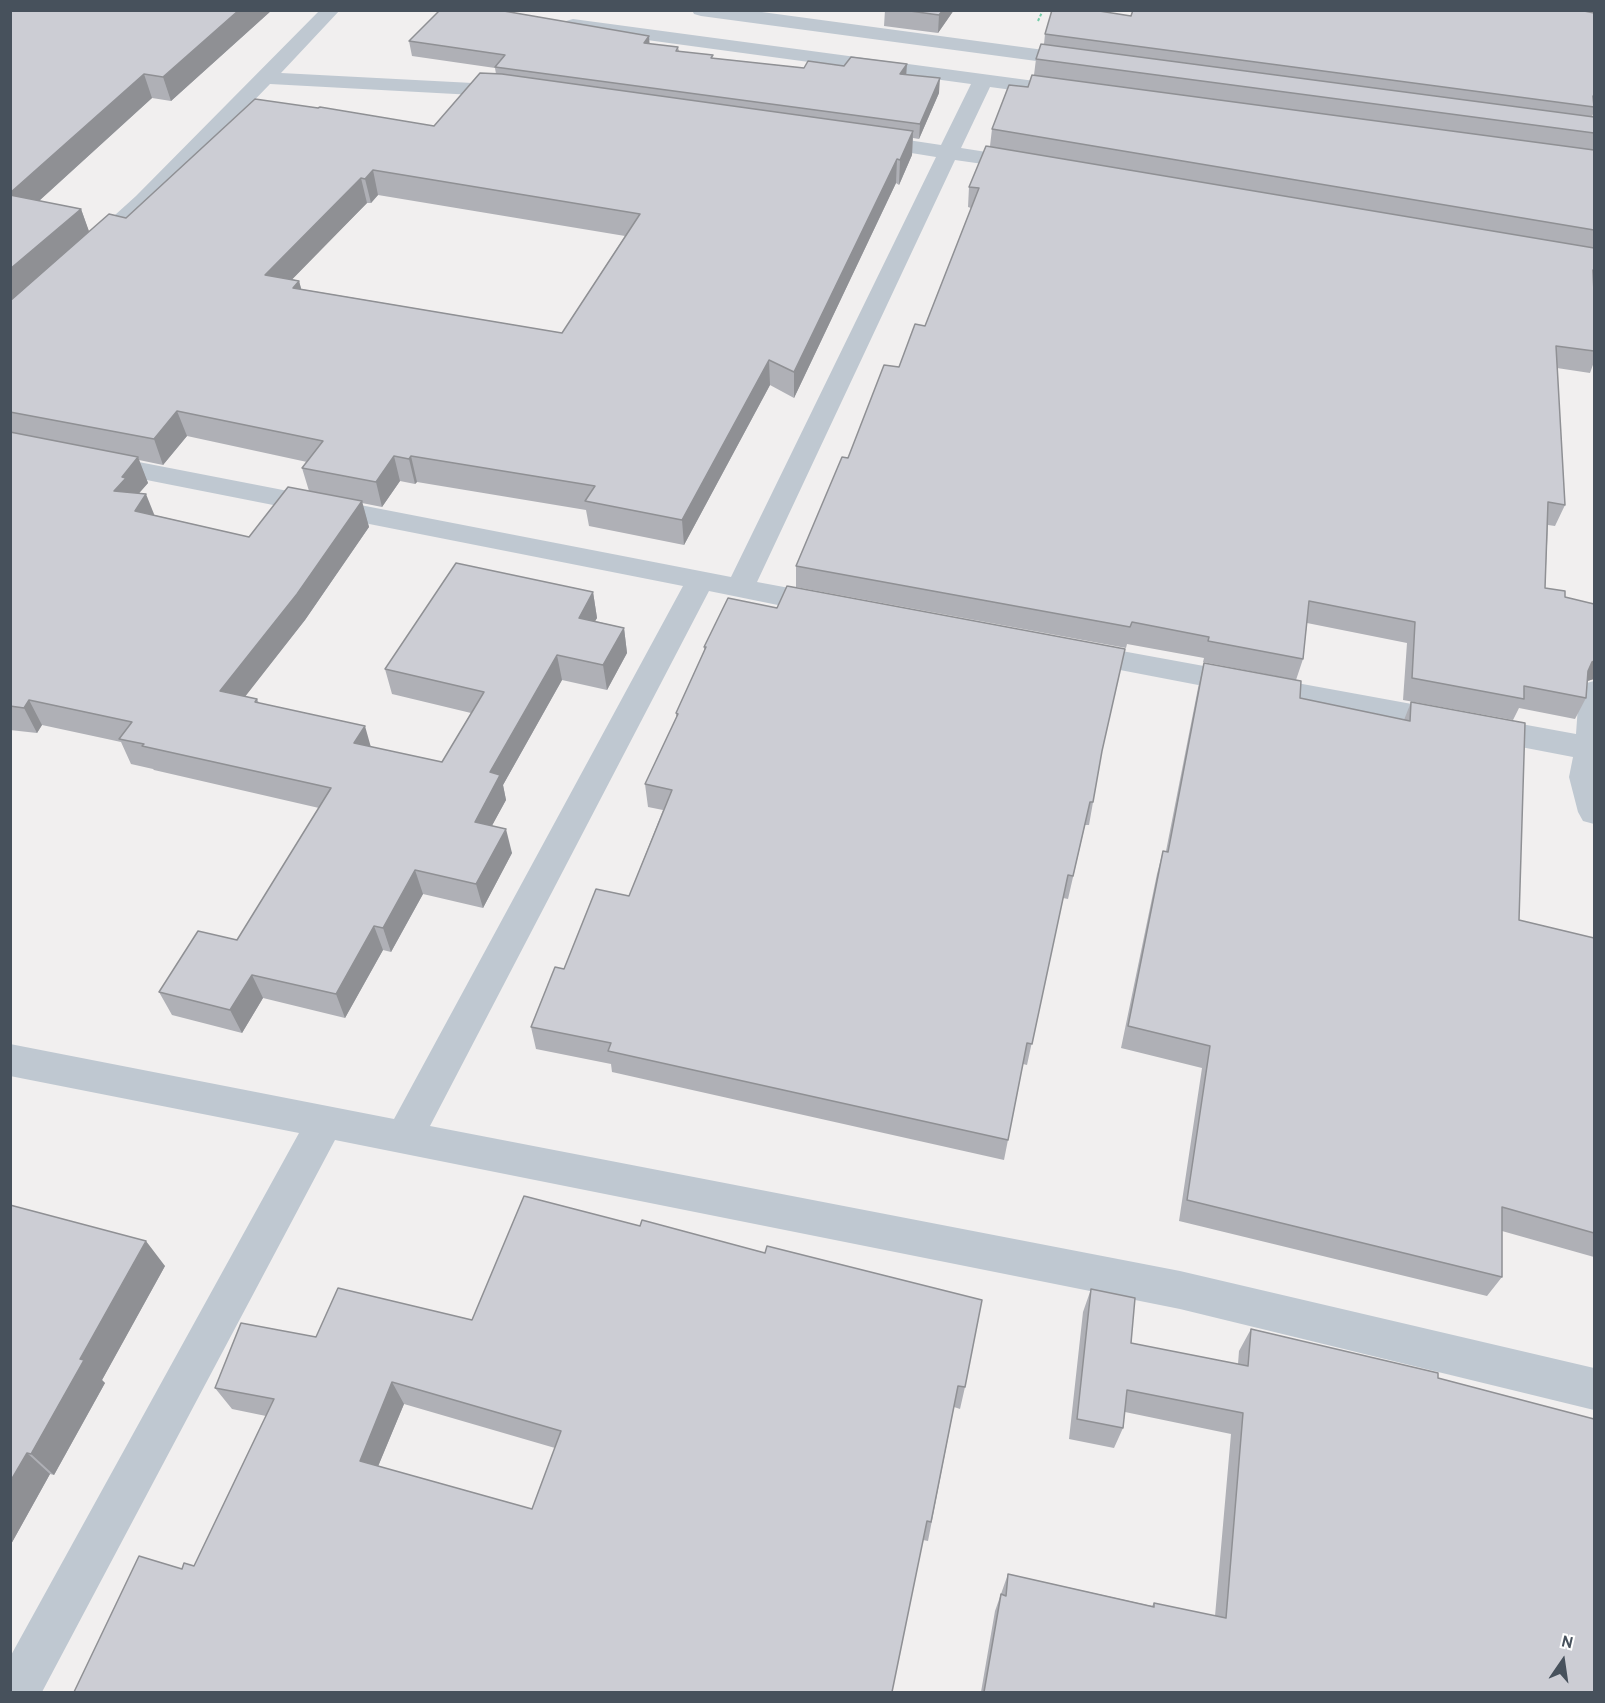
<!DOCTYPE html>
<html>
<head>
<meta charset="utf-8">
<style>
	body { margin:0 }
	#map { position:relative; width:1605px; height:1703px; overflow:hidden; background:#f1efef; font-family:Overpass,sans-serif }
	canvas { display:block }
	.frame { position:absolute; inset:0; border:12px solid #47515c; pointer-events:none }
	.north { position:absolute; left:1533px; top:1631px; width:60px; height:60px; -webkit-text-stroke:4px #fff; paint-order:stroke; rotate:13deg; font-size:16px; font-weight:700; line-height:24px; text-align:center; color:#47515c }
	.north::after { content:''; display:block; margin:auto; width:21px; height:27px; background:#47515c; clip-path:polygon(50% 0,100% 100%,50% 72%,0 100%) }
</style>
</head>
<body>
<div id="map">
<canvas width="1605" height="1703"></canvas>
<div class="frame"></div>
<div class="north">N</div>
</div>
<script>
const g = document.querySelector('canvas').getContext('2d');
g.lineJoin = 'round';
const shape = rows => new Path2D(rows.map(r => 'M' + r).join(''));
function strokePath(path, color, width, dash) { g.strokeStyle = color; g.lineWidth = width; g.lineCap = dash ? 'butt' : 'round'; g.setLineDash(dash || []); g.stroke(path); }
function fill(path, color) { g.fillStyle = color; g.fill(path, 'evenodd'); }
const path = shape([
	[1038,21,1043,10]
]);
const minor = shape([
	[320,10,340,10,281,73,511,85,518,87,521,91,518,95,511,97,270,84,152,206,100,253,92,255,84,253,81,248,84,243,136,196,320,10],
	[692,10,747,10,1081,55,1088,57,1091,61,1088,65,1081,67,701,16,694,14,692,10],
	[573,19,1072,86,1079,88,1082,92,1079,96,1072,98,990,87,961,148,1025,158,1033,159,1036,164,1033,169,1025,170,955,160,757,582,827,595,837,598,841,605,837,612,827,615,709,591,430,1126,1180,1271,1594,1368,1594,1410,1180,1309,335,1140,42,1692,10,1692,10,1657,299,1133,10,1076,10,1044,394,1119,683,586,10,453,10,437,731,577,936,157,868,146,861,144,857,140,861,136,868,134,941,145,971,84,566,29,563,25,566,21,573,19],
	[1078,643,1576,734,1579,692,1583,684,1594,681,1594,824,1583,821,1578,812,1569,777,1573,757,1068,660,1063,653,1068,646,1078,643]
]);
const wall = shape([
	[10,10,272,10,171,101,152,98,39,201,81,209,89,232,126,218,434,126,496,74,495,68,412,56,409,41,649,44,678,47,679,51,713,58,804,68,906,74,939,93,919,139,913,138,912,155,899,185,896,183,794,398,770,385,684,545,589,526,586,510,417,482,415,484,400,481,382,507,362,503,369,527,305,620,245,696,257,699,259,703,371,747,442,762,471,713,392,694,385,669,593,592,597,618,595,621,624,628,627,653,607,690,562,680,503,785,506,800,492,825,512,853,483,908,423,894,391,952,383,950,345,1018,263,998,242,1033,172,1015,159,992,237,940,319,808,154,770,153,769,131,764,121,742,42,725,37,733,10,730],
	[378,195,625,236,562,333,301,289,299,281,292,279,367,203,371,203],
	[187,436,307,462,302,468,309,491,249,537,154,515,139,493,148,483,139,460,163,465],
	[885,10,954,10,938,33,884,26],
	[1594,13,1594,111,1592,117,1594,117,1594,362,1590,373,1557,368,1565,505,1555,526,1548,525,1545,588,1565,597,1594,679,1587,681,1586,698,1575,719,1519,708,1513,720,1403,700,1407,643,1307,623,1303,659,1296,680,1203,662,1204,658,1127,644,1126,648,796,587,796,566,848,458,899,367,925,326,971,208,968,207,969,187,990,146,992,129,1028,87,1034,75,1036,59,1044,44,1045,34,1131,16],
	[704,647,1101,757,1089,825,1085,825,1068,899,1063,898,1027,1065,1023,1064,1004,1160,612,1072,611,1064,536,1049,531,1027,564,969,629,896,663,810,648,807,645,784,676,718,676,713,704,651],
	[1204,663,1300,698,1404,720,1411,702,1519,920,1594,938,1594,1257,1502,1231,1502,1277,1487,1296,1179,1221,1202,1068,1121,1048,1157,874,1163,851,1166,851,1198,688],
	[524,1196,965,1387,960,1409,954,1407,928,1541,923,1540,182,1569,194,1566,266,1416,232,1409,215,1388,316,1337,472,1320],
	[404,1404,555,1448,532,1509,378,1466],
	[10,1205,165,1266,102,1380,105,1383,54,1475,50,1474,10,1546],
	[1091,1289,1131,1343,1238,1364,1239,1351,1251,1329,1438,1378,1594,1692,981,1692,995,1611,1008,1574,1152,1606,1154,1603,1215,1616,1231,1434,1125,1412,1123,1428,1114,1448,1069,1439,1083,1312]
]);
const shadedWall = shape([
	[239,10,272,10,171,101,163,77],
	[943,10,954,10,938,33,939,15],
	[649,36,650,50,644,43],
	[907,64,906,78,900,74],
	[144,74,152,98,18,220,10,201,10,193],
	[940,78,939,93,919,139,920,124],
	[913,131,912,155,899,185,900,160],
	[897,159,896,183,794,398,794,372],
	[373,170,378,195,371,203,365,179],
	[361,178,367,203,272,300,265,275],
	[81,209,90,234,10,304,10,269],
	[299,281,306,306,293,288],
	[769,360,770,385,684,545,682,520],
	[177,411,187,436,163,465,154,439],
	[394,456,400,481,382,507,376,482],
	[411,456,417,482,415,484,409,459],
	[138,457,148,483,134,499,114,491,122,477],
	[146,494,156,519,135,511],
	[362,501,369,527,305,620,230,716,220,691],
	[593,592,597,618,582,643,579,618],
	[624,628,627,653,607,690,603,665],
	[557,655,562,680,503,785,506,800,481,846,475,822,490,772],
	[1594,661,1594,679,1581,683,1592,662],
	[29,700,42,725,37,733,24,708],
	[365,726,372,751,354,743],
	[506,829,512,853,483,908,476,884],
	[415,870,423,894,391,952,383,928],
	[374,926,383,950,345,1018,336,994],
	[252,975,263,998,242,1033,230,1010],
	[146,1241,165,1266,102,1380,105,1383,54,1475,31,1454,80,1359],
	[392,1382,404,1404,372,1481,360,1461],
	[27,1453,50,1474,10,1546,10,1482]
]);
const building = shape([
	[10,10,239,10,163,77,144,74,10,193,10,10],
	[440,10,498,10,649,36,644,43,678,47,676,51,713,55,711,58,804,68,808,61,844,66,851,57,907,64,900,74,940,78,920,124,495,67,505,55,409,41,440,10],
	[903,10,943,10,939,15,903,10],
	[1052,10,1093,10,1131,16,1133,10,1579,10,1594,13,1594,96,1593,96,1594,107,1045,34,1052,10],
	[1041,44,1594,117,1594,133,1036,59,1041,44],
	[480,73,502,74,913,131,900,160,897,159,794,372,769,360,682,520,585,501,595,486,411,456,409,459,394,456,376,482,302,468,323,441,177,411,154,439,10,412,10,301,109,214,126,218,255,99,318,108,320,107,434,126,480,73],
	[373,170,640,214,562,333,293,288,299,281,265,275,361,178,365,179,373,170],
	[1032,75,1594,150,1594,230,992,129,1009,85,1028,87,1032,75],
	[986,146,1594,248,1594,270,1593,270,1594,293,1594,351,1556,346,1565,505,1548,502,1545,588,1565,591,1565,597,1594,604,1594,661,1592,662,1588,671,1586,698,1524,686,1524,699,1412,678,1415,622,1309,601,1303,659,1208,641,1209,637,1132,622,1130,627,796,566,842,457,848,458,884,365,899,367,915,324,925,326,979,188,969,187,986,146],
	[10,195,81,209,10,269,10,195],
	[10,432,138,457,122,477,126,478,114,491,146,494,135,511,249,537,288,487,362,501,297,594,220,691,257,699,255,702,365,726,354,743,442,762,484,692,385,669,456,563,593,592,579,618,624,628,603,665,557,655,490,772,500,775,475,822,506,829,476,884,415,870,383,928,374,926,336,994,252,975,230,1010,159,992,198,931,237,940,331,788,142,746,144,744,119,739,132,722,29,700,24,708,10,706,10,432],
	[787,586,1125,649,1102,751,1093,802,1090,802,1073,876,1068,875,1032,1044,1027,1043,1008,1140,608,1051,611,1043,531,1027,555,967,564,969,596,889,629,896,672,790,645,784,678,714,676,713,706,647,704,647,728,598,777,608,787,586],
	[1204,663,1301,681,1300,698,1410,721,1411,702,1525,723,1519,920,1594,938,1594,1233,1502,1207,1502,1277,1187,1200,1210,1046,1128,1026,1163,851,1168,852,1204,663],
	[524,1196,640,1226,642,1220,765,1253,767,1246,982,1300,965,1387,958,1386,931,1522,927,1521,892,1692,74,1692,139,1556,182,1569,184,1563,194,1566,274,1399,215,1388,241,1323,316,1337,338,1288,472,1320,524,1196],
	[392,1382,561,1431,532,1509,360,1461,392,1382],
	[10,1205,146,1241,80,1359,84,1360,31,1454,27,1453,10,1482,10,1205],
	[1091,1289,1135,1298,1131,1343,1248,1366,1251,1329,1438,1373,1438,1378,1594,1419,1594,1692,984,1692,1001,1594,1006,1596,1008,1574,1154,1607,1154,1603,1226,1618,1243,1413,1127,1390,1123,1428,1077,1419,1091,1289]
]);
strokePath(path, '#75cda8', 2, [3, 2]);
fill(minor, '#bfc8d1');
fill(wall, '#afb0b6');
fill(shadedWall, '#8f9094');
fill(building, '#cccdd4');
strokePath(building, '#8f9094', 1.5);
</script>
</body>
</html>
